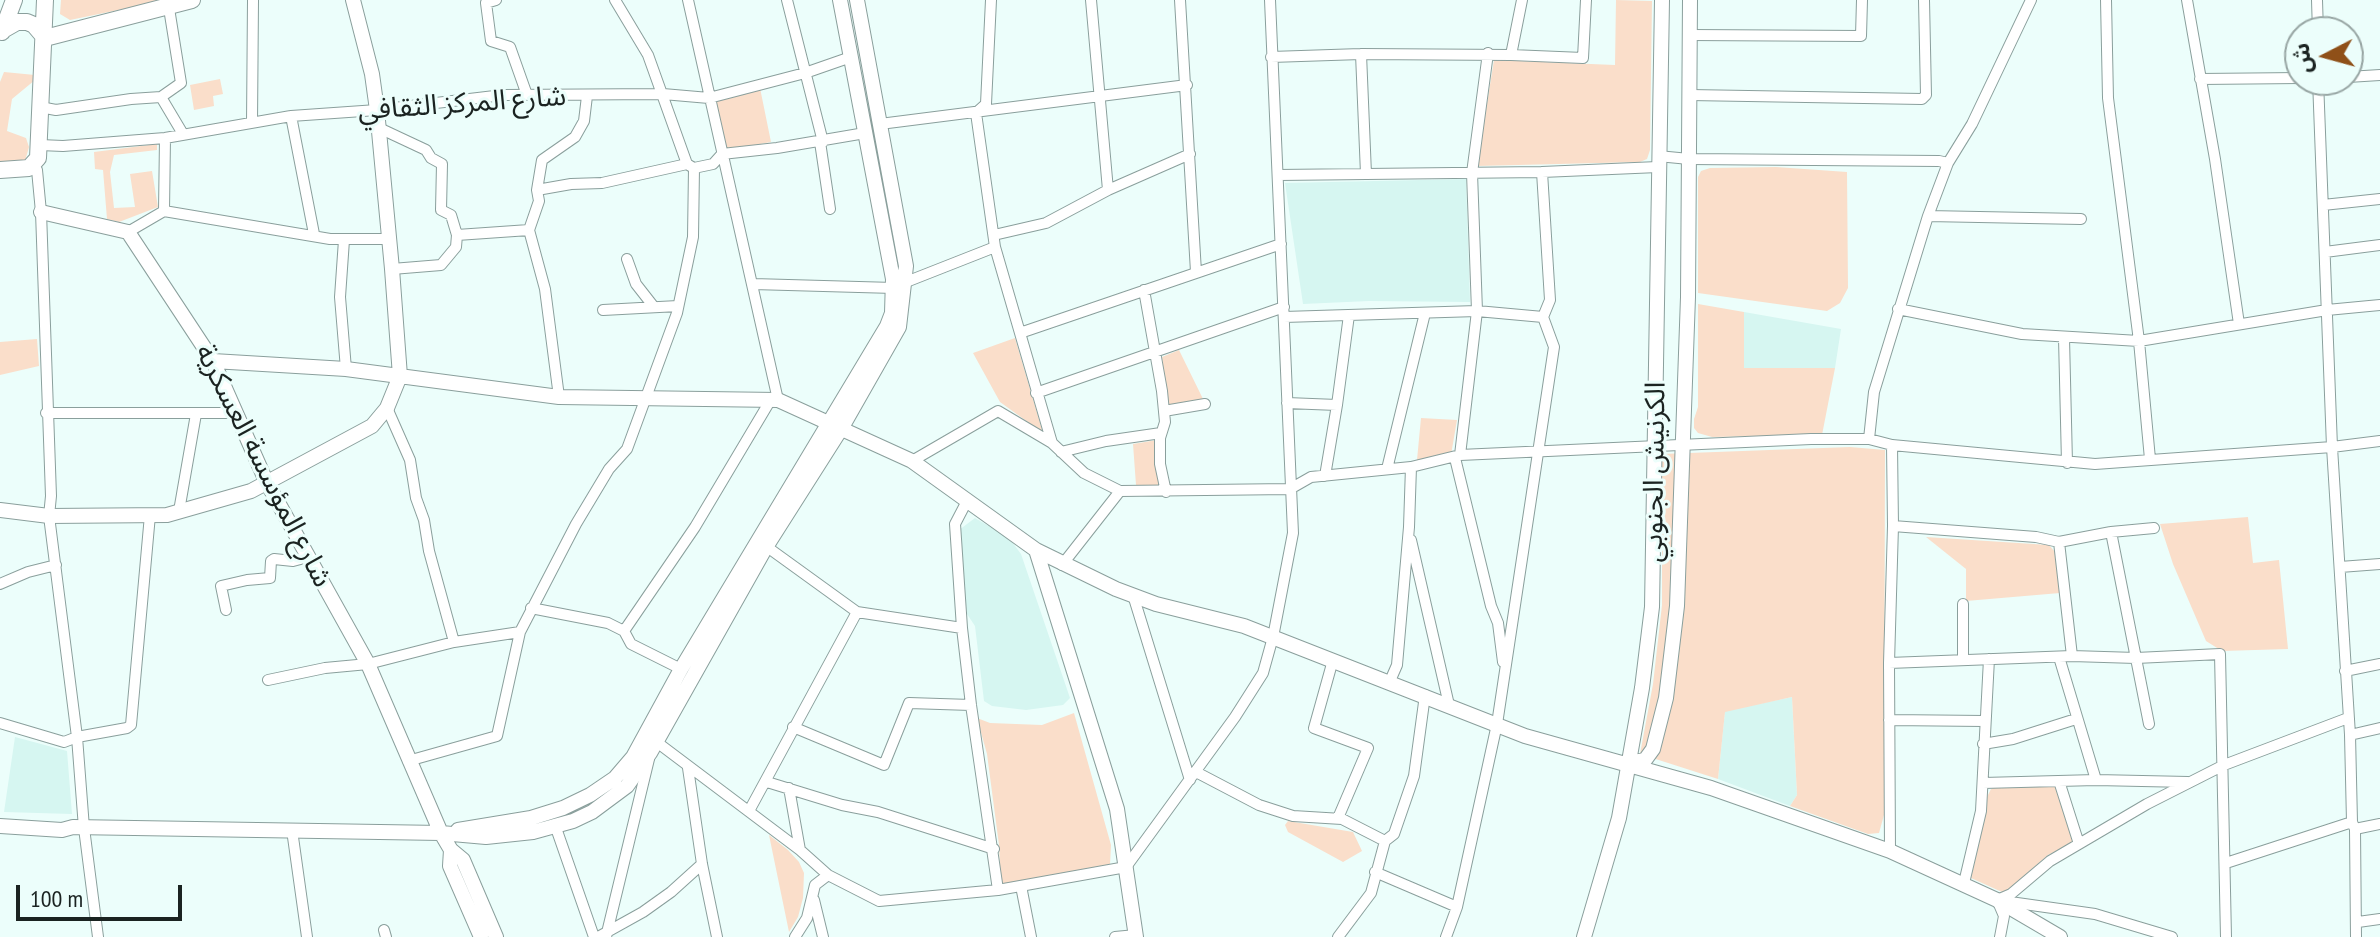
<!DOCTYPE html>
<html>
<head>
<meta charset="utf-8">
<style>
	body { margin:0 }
	#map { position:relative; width:2380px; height:937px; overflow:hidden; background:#ecfefb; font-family:"PT Sans Narrow","Noto Sans Arabic",sans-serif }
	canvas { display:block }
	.north { position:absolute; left:2284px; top:16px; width:80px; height:80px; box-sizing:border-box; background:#ecfefb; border:2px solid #98a6a4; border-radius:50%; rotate:264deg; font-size:22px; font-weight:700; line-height:32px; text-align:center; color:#1b2321 }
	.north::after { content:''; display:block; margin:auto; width:28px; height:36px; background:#8f5018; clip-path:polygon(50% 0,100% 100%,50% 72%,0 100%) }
	.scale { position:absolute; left:16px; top:885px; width:166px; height:36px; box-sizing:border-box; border:4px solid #1b2321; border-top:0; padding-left:10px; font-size:24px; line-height:28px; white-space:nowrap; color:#1b2321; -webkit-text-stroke:6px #ecfefb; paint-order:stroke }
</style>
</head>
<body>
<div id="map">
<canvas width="2380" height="937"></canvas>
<div class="north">ش</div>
<div class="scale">100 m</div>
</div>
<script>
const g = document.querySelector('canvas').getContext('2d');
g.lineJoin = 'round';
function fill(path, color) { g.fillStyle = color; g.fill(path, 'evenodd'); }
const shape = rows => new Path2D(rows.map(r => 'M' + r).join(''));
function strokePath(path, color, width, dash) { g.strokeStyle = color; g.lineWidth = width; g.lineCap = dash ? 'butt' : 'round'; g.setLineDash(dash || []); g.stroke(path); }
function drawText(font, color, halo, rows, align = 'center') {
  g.font = font + ' "PT Sans Narrow","Noto Sans Arabic",sans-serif'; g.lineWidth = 6; g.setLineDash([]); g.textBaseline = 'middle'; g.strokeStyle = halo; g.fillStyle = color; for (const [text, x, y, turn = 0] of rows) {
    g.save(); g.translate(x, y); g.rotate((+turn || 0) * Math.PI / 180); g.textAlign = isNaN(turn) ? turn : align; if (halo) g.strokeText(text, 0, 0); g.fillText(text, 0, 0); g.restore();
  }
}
const built = shape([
	[1466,179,1470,302,1369,301,1303,304,1285,183],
	[1744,312,1841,329,1835,368,1744,368],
	[975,518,1009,538,1021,554,1070,698,1063,705,1026,710,992,706,984,701,975,626,967,614,959,530],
	[1792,697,1797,795,1790,806,1718,779,1725,711],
	[15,737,67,751,72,814,4,812]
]);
const green = shape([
	[61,0,162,0,162,1,70,20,60,14],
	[1616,0,1652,1,1650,150,1647,159,1640,162,1477,166,1494,60,1615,65],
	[4,72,35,75,35,80,12,99,7,131,26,138,29,147,25,161,0,161,0,82],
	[220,79,223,94,213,96,214,106,194,110,190,85],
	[760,88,771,142,723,151,713,97],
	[157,144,157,150,114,155,110,172,114,208,135,207,130,174,152,171,158,207,119,222,107,219,103,170,95,169,94,152],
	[1776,167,1847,172,1848,288,1840,303,1827,311,1698,293,1698,177,1701,171,1710,168],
	[1698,304,1744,312,1744,368,1835,368,1822,435,1712,437,1698,433,1694,428,1694,419,1698,407],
	[1015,338,1043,433,1000,402,973,353],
	[37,339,39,366,0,375,0,342],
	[1179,350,1203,399,1167,405,1162,357],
	[1421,418,1457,420,1451,455,1417,460],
	[1157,440,1159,488,1136,485,1133,444],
	[1850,447,1885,450,1884,815,1879,833,1868,834,1790,806,1797,795,1792,697,1725,712,1718,779,1640,754,1653,684,1662,605,1662,454],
	[2248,517,2253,563,2279,560,2288,649,2222,651,2206,641,2173,564,2160,524],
	[1926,537,2049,545,2055,552,2060,593,1966,601,1966,569],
	[1074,713,1111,845,1110,865,1001,886,999,845,987,754,977,718,990,723,1042,725],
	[2058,786,2074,839,2070,844,2048,855,2007,891,2002,892,1971,878,1982,830,1985,801,1991,789,1996,787],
	[1288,821,1353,832,1362,851,1343,862,1288,832,1285,825],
	[769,835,788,850,799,862,804,873,803,898,798,917,789,932]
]);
const street = shape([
	[496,0,486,3,491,41,510,47,527,95],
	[615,0,648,55,687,164,692,167],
	[688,0,778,400],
	[787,0,823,142],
	[991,0,986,104,976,113,995,247,1052,443],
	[1091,0,1108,190],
	[1180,0,1196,272],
	[1522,0,1511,55,1583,58,1586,0],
	[2106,0,2108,98,2139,341,2150,459],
	[2187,0,2215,159,2239,324],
	[2317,0,2318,32],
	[1690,35,1861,36,1862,0],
	[1361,54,1366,174],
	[1271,57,1361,54,1511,55],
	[2348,77,2380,75],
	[2200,79,2300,78],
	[2318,80,2332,447,2350,735,2352,822,2355,829,2356,937],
	[1690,95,1922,99,1926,95,1924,0],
	[161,97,181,83,168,2],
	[40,107,56,110,131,99,161,97,183,134],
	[291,116,314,234],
	[252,123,253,0],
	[880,124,1187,85],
	[379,128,426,150,431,158,442,164,441,210,451,215,457,235,456,247,441,265,392,269],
	[820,142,830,209],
	[40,145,63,146,165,138,291,116,377,110,503,95,663,94,709,98,805,73,851,57],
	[1658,156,1689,159,1939,161,1948,163],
	[33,165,37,170,41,212,51,496,49,516,77,737,84,828,98,937],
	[1542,172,1550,300,1543,317],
	[1278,175,1542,172,1658,167],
	[537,190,542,160,575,137,584,121,587,96],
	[2323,205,2380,199],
	[164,211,330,239,389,239],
	[1928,216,2081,219],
	[529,230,545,289,559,397],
	[128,232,164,211,165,138],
	[457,235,529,230,539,201,537,190,571,184,602,183,687,164],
	[994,235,1046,223,1108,190,1190,154],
	[344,240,340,297,346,369],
	[2325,252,2380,245],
	[627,259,636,284,654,307],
	[906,282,995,247],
	[753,284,894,288],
	[1144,290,1162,391,1165,422,1160,438,1160,464,1166,492],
	[1898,309,2022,334,2139,341,2327,310,2380,305],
	[603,310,678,306],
	[1284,317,1477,311,1543,317,1554,347,1497,724,1457,907,1446,937],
	[1020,333,1281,244],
	[2064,338,2067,463],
	[1036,393,1284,307],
	[1287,403,1337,405,1325,476],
	[1337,405,1349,315],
	[387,408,410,460,416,498,424,520,429,551,454,642],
	[1164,411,1205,404],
	[46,413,237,413],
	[1869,439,1874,392,1928,216,1948,163,1972,124,2031,0],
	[1061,452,1106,441,1161,433],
	[1460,455,1477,311,1472,173,1488,53],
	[1455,458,1491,606,1498,623,1503,662],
	[912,461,998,411,1052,443,1084,473,1120,491,1290,489,1311,477,1411,467,1460,455,1811,439,1869,439,1892,445,2095,464,2332,447,2380,441],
	[1387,469,1425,313],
	[967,501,955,524,962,628,971,705,998,890],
	[179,511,196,414],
	[1893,526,2036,537,2059,542,2111,532,2154,528],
	[2111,532,2149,724],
	[1411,540,1449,705],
	[2059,542,2072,656],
	[763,544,857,612,962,628],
	[1062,565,1120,491],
	[2340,567,2380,564],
	[0,584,28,572,56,565],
	[1133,595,1190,780],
	[531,608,608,623,624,631,631,644,681,669],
	[226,610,221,586,247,580,270,578,271,561,274,559,293,561,308,557],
	[624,631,695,527,770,401],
	[2059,657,2096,780],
	[1333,660,1314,728,1368,748,1338,818],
	[1963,660,1963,604],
	[1889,663,2072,656,2136,658,2220,654,2226,937],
	[2345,671,2380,664],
	[268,680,325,668,368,664,454,642,520,632],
	[1390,681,1397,665,1409,527,1411,467],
	[1889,720,1984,721],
	[0,723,64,742,77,737,127,728,131,725,150,515],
	[793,727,884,765,909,703,971,705],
	[2350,735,2380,728],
	[654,740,800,850,828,875,879,901,998,890,1126,867,1235,717,1263,673,1273,637,1293,533,1270,0],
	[1983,744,2013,739,2076,719],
	[408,761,497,736,520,632,576,524,609,469,627,449,677,313,693,237,694,168,713,164,722,154,777,148,865,133],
	[688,768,702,864,717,937],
	[1196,772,1259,805,1293,816,1342,819,1385,841,1371,893,1338,937],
	[2059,781,2079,844],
	[767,782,842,805,878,812,994,849],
	[1983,783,2096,780,2188,782],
	[789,788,800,850],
	[749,811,857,612],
	[556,828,594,937],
	[2355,829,2380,824],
	[292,830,307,937],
	[1385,841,1394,834,1414,776,1425,695],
	[1890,851,1889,663,1893,526,1892,445],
	[2226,863,2352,822],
	[1375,872,1457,907],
	[1964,883,1981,811,1989,659],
	[1021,886,1031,937],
	[814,900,823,937],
	[1997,900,2011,894,2050,861,2147,804,2224,765,2348,718],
	[2003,901,2095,914,2172,937],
	[1998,902,2004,916,2000,937],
	[2358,922,2380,919],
	[384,930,386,937],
	[598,937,643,912,671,892,702,864],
	[606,937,649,759],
	[795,937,807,918,815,885,828,875],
	[1115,937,1136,935]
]);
const secondary = shape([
	[41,212,128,232,213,361,266,481,368,664,441,833,451,850,463,860,496,937],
	[213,361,346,369,559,397,778,400,912,461,1036,550,1117,809,1136,937],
	[0,510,49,516,167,515,251,491,372,426,387,408,400,376,392,269,377,110,372,74,353,0],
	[1036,550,1116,589,1156,604,1244,626,1525,736,1711,788,1890,851,1997,900,2060,937],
	[1629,763,1645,760,1653,749,1666,698,1677,606,1688,297,1690,0],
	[0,826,62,830,73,827,441,833,486,837,533,832,573,821,592,812,627,786,650,753,766,547,841,429,899,327,906,266,857,0],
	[458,830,531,818,563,808,590,795,615,778,633,757,681,669,887,326,892,313,893,279,840,0],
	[451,850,450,866,481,937],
	[1584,937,1619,818,1642,688,1652,607,1662,0]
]);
const primary = shape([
	[3,30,17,22,27,22,34,25,45,38,192,0],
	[2,32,14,0],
	[0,170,29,168,38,158,45,0]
]);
const streetNames = [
	["شارع المركز الثقافي",462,104,-4],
	["شارع المؤسسة العسكرية",263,466,63],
	["الكرنيش الجنوبي",1655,472,-89]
];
fill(built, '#d6f6f1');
fill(green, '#fadeca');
strokePath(street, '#8a9f9c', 12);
strokePath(secondary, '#8a9f9c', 16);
strokePath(primary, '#8a9f9c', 18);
strokePath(street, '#fff', 10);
strokePath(secondary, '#fff', 14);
strokePath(primary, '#fff', 16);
drawText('28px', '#1b2321', '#ecfefb', streetNames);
</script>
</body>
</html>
